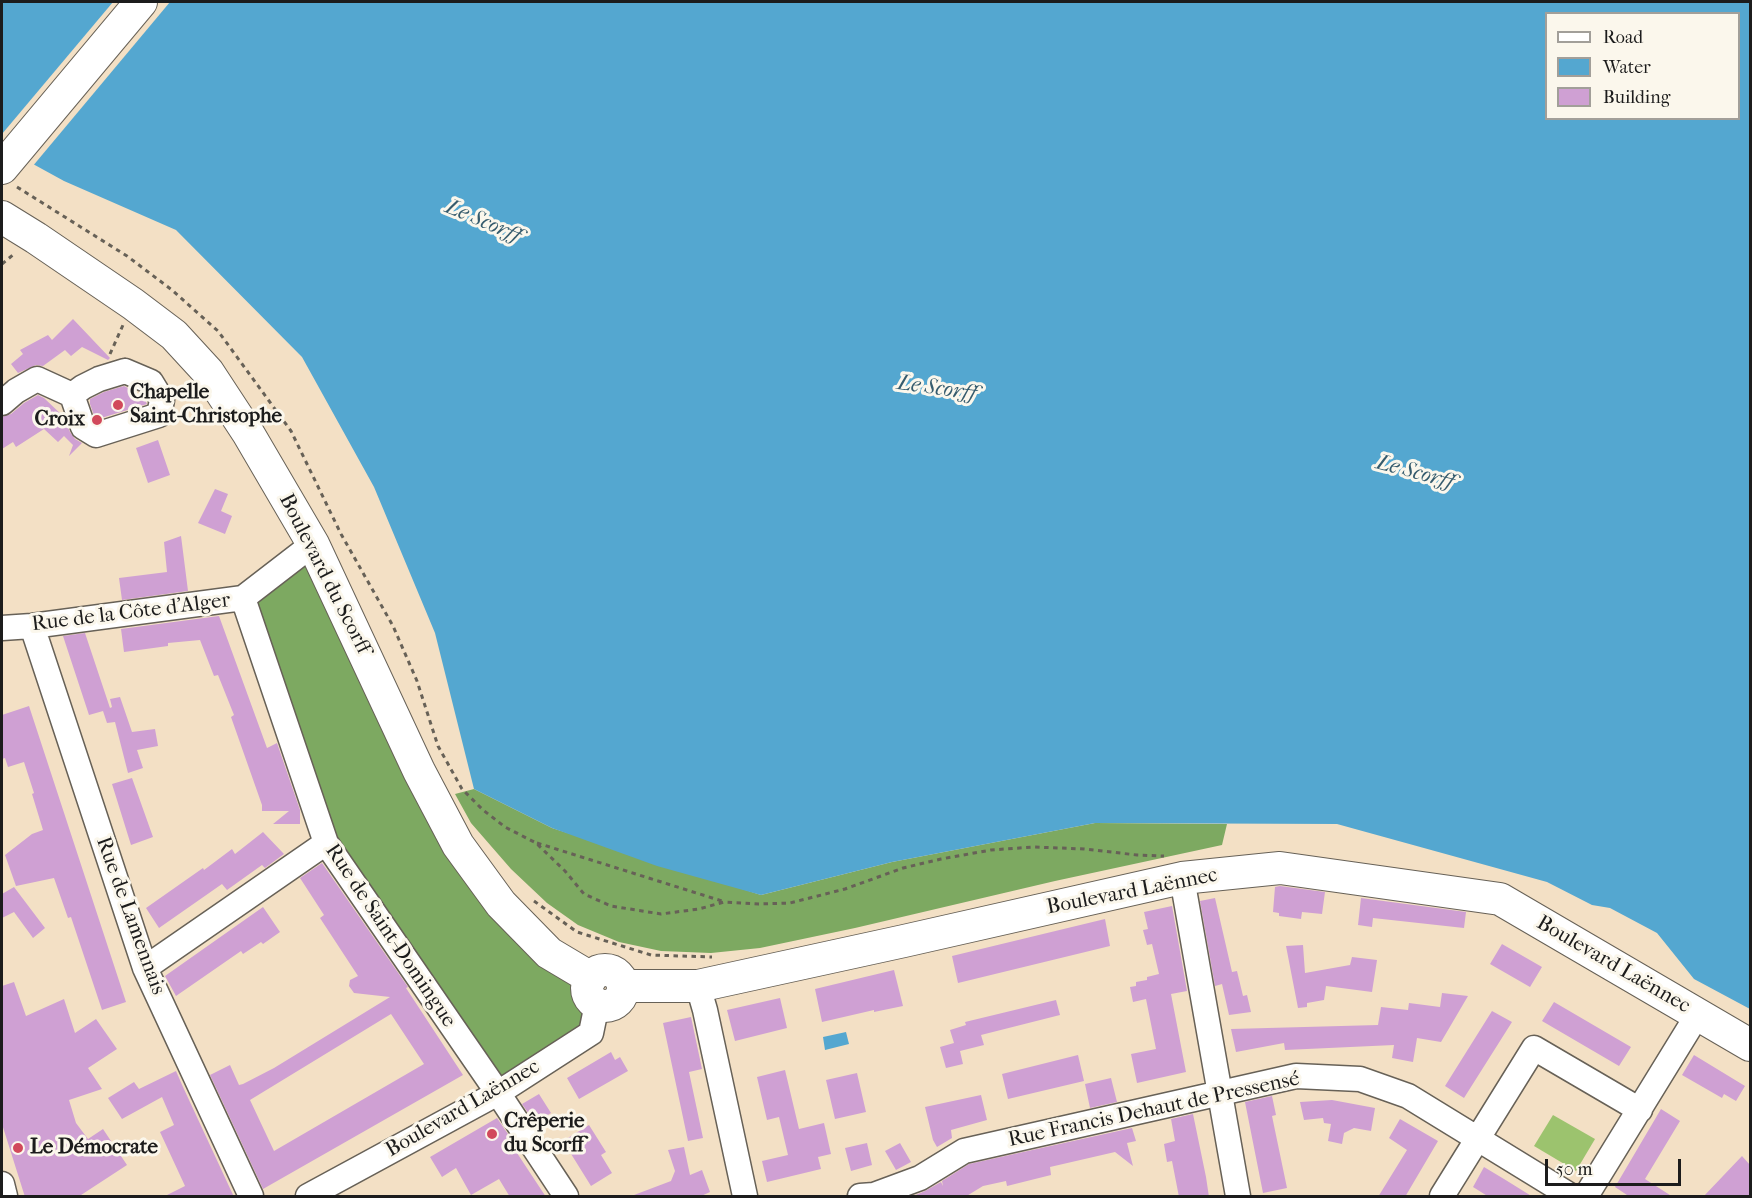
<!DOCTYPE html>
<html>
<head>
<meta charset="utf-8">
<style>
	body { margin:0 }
	#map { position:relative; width:1752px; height:1198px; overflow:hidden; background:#f3e0c5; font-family:"IM FELL French Canon",serif }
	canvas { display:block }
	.frame { position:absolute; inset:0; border:3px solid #1c1c1c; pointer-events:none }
	.legend { position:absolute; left:1545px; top:12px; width:195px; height:108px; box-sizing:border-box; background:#fbf7ec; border:2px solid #a29f99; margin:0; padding:8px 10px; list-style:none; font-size:18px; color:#1c1c1c }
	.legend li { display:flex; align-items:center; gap:12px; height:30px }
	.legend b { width:30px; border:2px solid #a29f99 }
	.scale { position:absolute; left:1545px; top:1159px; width:136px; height:27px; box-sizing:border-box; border:3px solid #1c1c1c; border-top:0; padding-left:8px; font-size:18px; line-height:21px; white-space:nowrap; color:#1c1c1c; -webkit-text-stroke:4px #fbf7ec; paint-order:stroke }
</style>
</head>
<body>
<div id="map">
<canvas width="1752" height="1198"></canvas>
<div class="frame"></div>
<ul class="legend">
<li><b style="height:8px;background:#fff"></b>Road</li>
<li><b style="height:16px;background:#54a7d0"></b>Water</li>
<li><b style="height:16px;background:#cfa0d3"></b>Building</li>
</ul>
<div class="scale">50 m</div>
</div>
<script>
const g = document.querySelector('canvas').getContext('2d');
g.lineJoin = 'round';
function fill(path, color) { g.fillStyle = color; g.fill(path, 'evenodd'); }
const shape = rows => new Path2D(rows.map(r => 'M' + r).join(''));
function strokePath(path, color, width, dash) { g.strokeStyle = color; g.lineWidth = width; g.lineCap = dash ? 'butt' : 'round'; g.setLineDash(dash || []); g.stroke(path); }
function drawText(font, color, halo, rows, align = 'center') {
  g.font = font + ' "IM FELL French Canon",serif'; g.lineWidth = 6; g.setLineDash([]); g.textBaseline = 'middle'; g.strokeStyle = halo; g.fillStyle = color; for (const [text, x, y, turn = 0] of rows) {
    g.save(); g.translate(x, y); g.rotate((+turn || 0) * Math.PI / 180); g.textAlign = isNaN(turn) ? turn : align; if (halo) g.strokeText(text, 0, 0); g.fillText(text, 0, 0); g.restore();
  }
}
const green = shape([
	[1553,1115,1595,1139,1576,1171,1534,1146]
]);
const forest = shape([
	[313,544,419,771,588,992,591,999,591,1033,498,1093,326,843,243,598],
	[474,789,552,828,761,895,892,862,1095,823,1227,824,1222,845,1055,881,855,928,760,948,711,953,661,951,619,942,578,925,547,903,511,869,471,823,455,794]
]);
const water = shape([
	[2,2,1750,2,1750,1009,1694,979,1657,933,1610,908,1592,905,1547,882,1337,824,1095,823,892,862,761,895,657,866,552,828,474,789,435,633,374,487,302,357,176,230,64,181,2,147],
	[1546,14,1738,14,1738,118,1546,118],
	[846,1032,849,1044,825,1050,823,1037]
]);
const pier = shape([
	[113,2,170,2,32,167,2,150,2,134]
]);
const building = shape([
	[73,319,110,358,108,360,82,347,71,356,65,350,43,366,36,365,18,373,11,364,23,354,20,350,48,335,52,340],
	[124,386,130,389,134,399,139,395,144,398,147,404,98,419,95,418,90,404,90,399,104,392],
	[38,395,44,398,64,417,70,432,75,439,82,443,69,456,73,445,64,436,58,442,44,429,16,447,13,442,2,449,2,417,11,414,24,403],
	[158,440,170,475,148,483,136,448],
	[215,489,228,494,221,511,232,516,225,534,198,523],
	[181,536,188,591,122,600,119,578,167,572,164,542],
	[219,616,267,748,277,743,300,810,300,824,273,824,289,811,262,811,262,805,231,717,234,715,218,675,214,676,200,640,168,643,168,646,124,652,121,629],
	[85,633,110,708,112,707,110,699,120,697,132,732,155,729,158,746,137,750,143,768,128,773,115,722,107,723,103,711,89,715,63,636],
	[29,706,126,1002,102,1010,71,917,68,918,54,878,16,886,5,855,32,834,43,830,32,794,34,793,24,762,8,767,5,758,2,759,2,715],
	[132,778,153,837,131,845,112,784],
	[263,832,284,854,265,868,262,865,227,890,222,884,159,928,146,908,203,868,204,870,232,849,235,854],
	[322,863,408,987,406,988,463,1075,263,1189,210,1075,230,1065,239,1085,243,1084,274,1068,390,997,354,993,349,986,350,980,358,976,320,918,324,915,300,878],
	[391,1014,424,1064,274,1151,250,1100],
	[1280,886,1325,892,1322,914,1302,912,1301,919,1279,916,1279,913,1273,912,1275,887],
	[14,887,45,928,33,938,14,912,2,918,2,894],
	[1215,898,1232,972,1237,971,1243,996,1247,995,1251,1012,1229,1015,1222,984,1215,986,1200,901],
	[1361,898,1466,912,1464,928,1373,918,1372,927,1358,925],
	[1172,906,1187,991,1171,994,1186,1072,1137,1083,1131,1054,1156,1049,1146,999,1133,1002,1130,987,1136,986,1136,982,1147,980,1147,977,1159,974,1152,944,1147,945,1143,930,1148,929,1144,912],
	[263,907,280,932,263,944,261,942,243,954,241,951,176,996,165,976],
	[1105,919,1110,946,958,983,952,956],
	[1502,944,1542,967,1530,987,1490,964],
	[1303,945,1305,973,1350,965,1352,957,1377,960,1372,992,1326,986,1324,1000,1307,1003,1307,1007,1298,1008,1286,946],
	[894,970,903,1006,874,1012,874,1010,822,1022,815,989],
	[14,982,26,1016,64,999,75,1033,96,1019,117,1049,88,1068,102,1089,69,1100,76,1123,88,1139,103,1129,127,1165,78,1197,25,1197,2,1124,2,986],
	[1442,993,1468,996,1441,1042,1417,1038,1413,1062,1392,1058,1394,1045,1285,1050,1284,1043,1236,1052,1231,1029,1378,1025,1381,1007,1408,1010,1409,1003,1440,1007],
	[780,998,787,1028,735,1041,727,1010],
	[1056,1000,1060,1015,981,1035,984,1045,960,1051,963,1064,946,1068,940,1047,954,1043,950,1030,966,1025,965,1022],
	[1554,1002,1631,1047,1619,1066,1542,1021],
	[1492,1011,1512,1022,1464,1098,1445,1086],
	[691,1017,702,1069,689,1072,703,1138,688,1141,663,1023],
	[611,1052,615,1060,620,1057,628,1071,579,1099,567,1078],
	[1078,1055,1084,1081,1008,1099,1002,1074],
	[1694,1055,1745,1086,1736,1101,1724,1094,1722,1098,1682,1075],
	[785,1070,799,1129,824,1123,831,1154,818,1157,821,1169,767,1182,762,1161,788,1155,779,1117,767,1120,757,1077],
	[176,1071,183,1087,234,1197,163,1197,185,1186,160,1132,174,1125,162,1097,122,1119,108,1098,134,1082,139,1089],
	[857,1073,866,1112,835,1119,826,1080],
	[1111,1078,1117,1102,1090,1108,1085,1084],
	[539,1094,551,1113,535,1123,522,1104],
	[981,1095,987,1120,951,1130,952,1138,937,1147,933,1140,925,1107],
	[1272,1096,1276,1115,1272,1116,1287,1188,1263,1193,1245,1102],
	[1332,1100,1375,1108,1371,1131,1354,1128,1344,1133,1342,1144,1328,1141,1331,1124,1324,1123,1323,1118,1304,1120,1300,1102],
	[1661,1109,1680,1121,1645,1179,1673,1197,1630,1197,1615,1187],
	[1193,1114,1206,1177,1209,1197,1179,1197,1172,1161,1167,1162,1164,1144,1175,1141,1171,1119],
	[497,1118,510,1137,508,1138,517,1153,546,1197,510,1197,499,1179,471,1195,456,1168,442,1177,430,1157],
	[1400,1119,1438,1141,1405,1197,1378,1197,1407,1150,1389,1138],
	[589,1125,606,1152,601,1155,612,1173,591,1186,563,1141],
	[1132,1128,1136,1141,1127,1143,1133,1166,1115,1152,1050,1167,1051,1175,1007,1186,1006,1181,983,1186,965,1197,911,1197,925,1191,941,1182,943,1186,942,1181,969,1164],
	[867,1143,872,1165,851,1171,845,1148],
	[900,1143,911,1162,896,1170,885,1151],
	[684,1147,690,1175,702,1170,710,1192,699,1197,635,1197,634,1195,671,1181,675,1171,668,1150],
	[1742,1156,1750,1165,1750,1197,1703,1197],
	[1484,1167,1504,1179,1533,1197,1489,1197,1473,1187]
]);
const path = shape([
	[17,187,127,256,172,290,218,331,291,431,341,534,393,626,417,681,438,746,462,789,483,810,505,827,536,843,565,871,584,894,611,906,661,914,699,909,724,902,759,904,790,903,845,889,903,868,941,859,991,850,1034,847,1084,849,1137,855,1164,856],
	[2,264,14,254],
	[110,354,123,325],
	[537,843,722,901],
	[534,901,577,932,651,955,712,957]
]);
const minor = shape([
	[125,371,151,382,162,400,159,415,96,435,83,427,72,395,83,387,99,379,125,371],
	[2,403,16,391,37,379,72,395],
	[243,598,326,843,498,1093,566,1196],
	[32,626,145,968,251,1196],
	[2,628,32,626,243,598,313,544],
	[1182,878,1238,1196],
	[145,968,326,843],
	[698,986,705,1010,745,1196],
	[2,1184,5,1196],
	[308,1196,498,1093,591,1033,597,1004],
	[860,1196,874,1195,920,1178,964,1151,1296,1076,1360,1079,1408,1096,1571,1196],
	[1442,1196,1534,1048,1640,1110],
	[1586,1196,1698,1014]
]);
const major = shape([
	[2,168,141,2],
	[2,217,36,238,133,304,174,335,208,372,248,433,313,544,419,771,458,845,501,904,549,953,591,978],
	'587 988a18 18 0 1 1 36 0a18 18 0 1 1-36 0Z',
	[623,986,698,986,904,941,1182,878,1280,868,1500,899,1750,1045]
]);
const markers = [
	[118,405,6,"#d1495b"],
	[97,420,6,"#d1495b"],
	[492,1134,6,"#d1495b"],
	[18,1148,6,"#d1495b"]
];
const poiNames = [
	["Chapelle",130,393],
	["Saint-Christophe",130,417],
	["Croix",85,420,"right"],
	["Crêperie",504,1122],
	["du Scorff",504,1146],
	["Le Démocrate",30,1148]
];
const streetNames = [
	["Boulevard du Scorff",324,574,63],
	["Rue de la Côte d'Alger",131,613,-7],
	["Boulevard Laënnec",1132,892,-11],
	["Rue de Lamennais",130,916,70],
	["Rue de Saint-Domingue",390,936,56],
	["Boulevard Laënnec",1613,965,30],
	["Boulevard Laënnec",463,1109,-30],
	["Rue Francis Dehaut de Pressensé",1154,1110,-12]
];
const waterNames = [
	["Le Scorff",483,222,23],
	["Le Scorff",937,389,8],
	["Le Scorff",1415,473,15]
];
fill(green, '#9cc36e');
fill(forest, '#7da961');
fill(water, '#54a7d0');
fill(pier, '#f3e0c5');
fill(building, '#cfa0d3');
strokePath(minor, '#676157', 27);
strokePath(major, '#676157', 34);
strokePath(path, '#676157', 3, [4.5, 4.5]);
strokePath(minor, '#fff', 24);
strokePath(major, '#fff', 32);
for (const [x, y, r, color] of markers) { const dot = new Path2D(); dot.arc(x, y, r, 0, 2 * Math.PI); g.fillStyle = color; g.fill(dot); strokePath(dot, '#fbf7ec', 2); }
drawText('bold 21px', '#1c1c1c', '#fbf7ec', poiNames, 'left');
drawText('21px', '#1c1c1c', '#fbf7ec', streetNames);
drawText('italic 22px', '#355b6d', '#fbf7ec', waterNames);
</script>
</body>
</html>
